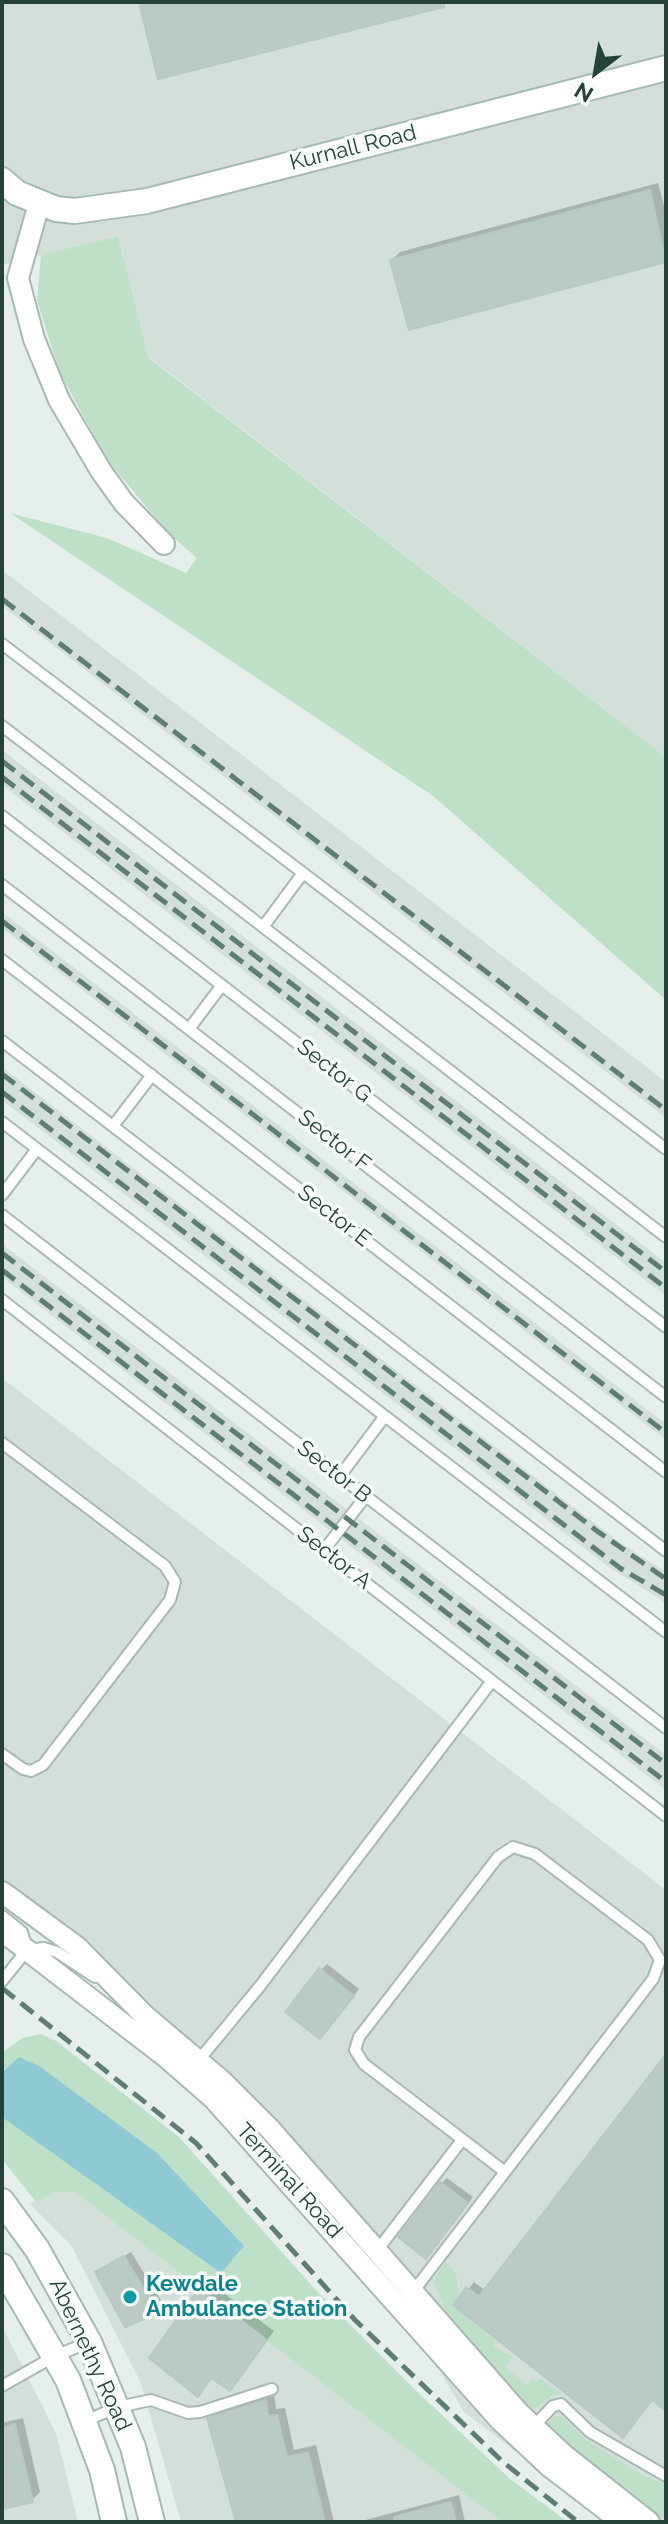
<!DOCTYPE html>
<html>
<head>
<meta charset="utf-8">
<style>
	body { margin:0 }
	#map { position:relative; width:668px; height:2524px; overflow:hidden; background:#e6efeb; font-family:Raleway,sans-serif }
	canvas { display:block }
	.frame { position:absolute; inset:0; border:4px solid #24423a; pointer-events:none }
	.north { position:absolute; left:556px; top:32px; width:80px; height:80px; -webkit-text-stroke:6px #f7fbf9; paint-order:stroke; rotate:211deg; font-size:22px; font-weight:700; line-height:32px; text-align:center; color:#24423a }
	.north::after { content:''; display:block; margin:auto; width:28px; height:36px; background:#24423a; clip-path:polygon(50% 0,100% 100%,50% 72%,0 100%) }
</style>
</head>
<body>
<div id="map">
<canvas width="668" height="2524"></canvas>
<div class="frame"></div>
<div class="north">N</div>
</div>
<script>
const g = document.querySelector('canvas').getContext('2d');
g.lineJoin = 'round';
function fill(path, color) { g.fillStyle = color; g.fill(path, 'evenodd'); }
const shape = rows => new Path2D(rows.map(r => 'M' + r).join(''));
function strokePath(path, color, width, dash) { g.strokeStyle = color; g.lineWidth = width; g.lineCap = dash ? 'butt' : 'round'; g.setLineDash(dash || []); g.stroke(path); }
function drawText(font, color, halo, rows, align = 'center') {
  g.font = font + ' Raleway,sans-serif'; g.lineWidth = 7; g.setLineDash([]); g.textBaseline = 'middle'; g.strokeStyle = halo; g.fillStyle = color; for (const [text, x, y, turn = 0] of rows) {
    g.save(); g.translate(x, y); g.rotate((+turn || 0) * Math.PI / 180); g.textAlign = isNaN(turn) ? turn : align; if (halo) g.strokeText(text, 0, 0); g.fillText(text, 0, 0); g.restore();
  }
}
const built = shape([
	[2,2,666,2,666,757,149,357,118,236,2,265],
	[2,570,666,1082,666,1118,2,606],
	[2,750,666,1263,666,1296,2,785],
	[2,912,666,1424,666,1440,2,928],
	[2,1067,615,1539,666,1572,666,1603,610,1568,2,1100],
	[2,1244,666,1755,666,1790,2,1277],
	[2,1378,666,1890,666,2522,608,2522,464,2412,343,2207,2,1883],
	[56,2192,75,2192,503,2522,181,2522,141,2383,71,2245,30,2204],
	[2,2326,56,2433,78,2522,2,2522]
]);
const green = shape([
	[118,236,149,358,666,757,666,1000,433,796,10,513,107,538,186,573,197,558,166,531,106,458,59,371,37,300,41,255],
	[41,2034,56,2041,179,2137,314,2288,409,2384,509,2478,568,2522,502,2522,75,2192,56,2192,36,2202,2,2159,2,2053,22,2038],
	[446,2262,456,2274,459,2296,453,2305,496,2341,493,2346,513,2357,505,2367,527,2385,533,2379,537,2382,540,2378,562,2395,553,2395,531,2412,451,2327,434,2281],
	[554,2416,560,2416,586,2440,644,2476,666,2485,666,2520,575,2456,546,2425]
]);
const water = shape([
	[19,2057,39,2066,157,2153,244,2246,221,2273,2,2117,2,2073]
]);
const shadow = shape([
	[658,183,666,213,666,260,410,328,392,260,400,252],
	[327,1964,359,1989,326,2031,321,1970],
	[666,2058,666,2409,653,2398,456,2305,474,2282,486,2291],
	[447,2178,473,2197,432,2250,441,2184],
	[131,2252,164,2305,126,2324,98,2272],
	[209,2282,274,2331,237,2380,213,2377,198,2394,201,2290],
	[274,2393,276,2409,285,2408,294,2450,316,2445,334,2522,238,2522,209,2419,218,2410],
	[23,2418,40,2492,32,2500,2,2507,2,2423],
	[459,2495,465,2522,358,2522]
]);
const building = shape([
	[139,2,444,2,444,7,158,79,139,2],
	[650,190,666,262,409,330,390,260,650,190],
	[319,1968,354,1996,320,2039,285,2012,319,1968],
	[666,2054,666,2411,652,2400,623,2438,453,2305,466,2287,479,2296,666,2054],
	[440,2182,468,2203,426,2259,398,2237,440,2182],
	[124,2256,159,2313,125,2327,95,2272,124,2256],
	[199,2288,267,2340,230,2391,211,2378,198,2397,149,2358,199,2288],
	[266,2400,268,2416,277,2415,287,2457,308,2452,325,2522,236,2522,207,2418,266,2400],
	[15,2424,33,2502,2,2509,2,2428,15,2424],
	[451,2502,456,2522,395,2522,394,2517,451,2502]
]);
const lane = shape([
	[2,644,666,1149],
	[2,726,666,1237],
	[2,816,666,1327],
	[2,885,666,1397],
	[263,927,303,873],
	[2,960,666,1472],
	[189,1029,222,985],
	[2,1041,666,1551],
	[2,1122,666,1632],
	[113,1126,152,1075],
	[2,1195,37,1149],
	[2,1215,666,1728],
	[2,1300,666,1816],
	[2,1443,165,1566,175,1582,170,1600,43,1765,31,1771,23,1769,2,1754],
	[340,1476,385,1416],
	[324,1550,366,1496],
	[513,1847,535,1854,648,1940,660,1960,653,1979,505,2172,364,2064,355,2050,359,2037,498,1857,513,1847],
	[2,1916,22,1932,27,1950,44,1948,57,1952,95,1977],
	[2,1981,27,1950],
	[199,2060,260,1986,492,1681],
	[376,2252,462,2140],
	[412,2293,505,2172],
	[2,2386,55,2356,87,2343],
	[85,2421,118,2407,151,2400,188,2413,200,2412,272,2389],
	[533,2427,553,2406,561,2404,590,2432,666,2476]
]);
const street = shape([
	[39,204,18,278,34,339,59,400,101,471,124,503,164,544],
	[2,1892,77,1947,145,2016,223,2082,270,2129,519,2413,564,2455,649,2522],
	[2,1931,166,2057,214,2099,501,2421,549,2466,622,2522]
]);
const secondary = shape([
	[2,180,17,193,56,209,75,211,147,201,666,68],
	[2,2201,37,2249,89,2342,133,2447,152,2522],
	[2,2266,68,2380,102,2470,114,2522]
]);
const rail = shape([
	[2,599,666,1110],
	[2,761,666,1272],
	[2,777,666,1288],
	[2,921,666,1433],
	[2,1074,597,1531,666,1579],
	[2,1092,620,1568,666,1595],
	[2,1253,666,1764],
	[2,1270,666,1782],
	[2,1988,196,2143,355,2320,503,2462,578,2522]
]);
const markers = [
	[130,2297,8,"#0f9aa8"]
];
const streetNames = [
	["Kurnall Road",353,148,-14],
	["Sector G",334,1071,38],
	["Sector F",334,1141,38],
	["Sector E",334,1216,38],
	["Sector B",334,1472,38],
	["Sector A",334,1558,38],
	["Terminal Road",289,2181,48],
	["Abernethy Road",90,2355,65]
];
const cultureNames = [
	["Kewdale",146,2284],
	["Ambulance Station",146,2309]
];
fill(built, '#d4dfda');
fill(green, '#bfe0c8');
fill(water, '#8ec9d4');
fill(shadow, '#0003');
fill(building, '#bbcac4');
strokePath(building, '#b8c9c2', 2);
strokePath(lane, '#a8b8b2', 14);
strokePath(street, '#a8b8b2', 24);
strokePath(secondary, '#a4bbb3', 28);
strokePath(lane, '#fff', 10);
strokePath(street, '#fff', 20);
strokePath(secondary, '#fff', 24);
strokePath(rail, '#5f7d75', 5, [16, 8]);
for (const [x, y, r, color] of markers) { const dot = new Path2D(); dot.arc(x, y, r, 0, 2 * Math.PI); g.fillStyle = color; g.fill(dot); strokePath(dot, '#f7fbf9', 3); }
drawText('22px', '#24423a', '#f7fbf9', streetNames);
drawText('bold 22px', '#0d838f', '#f7fbf9', cultureNames, 'left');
</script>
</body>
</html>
